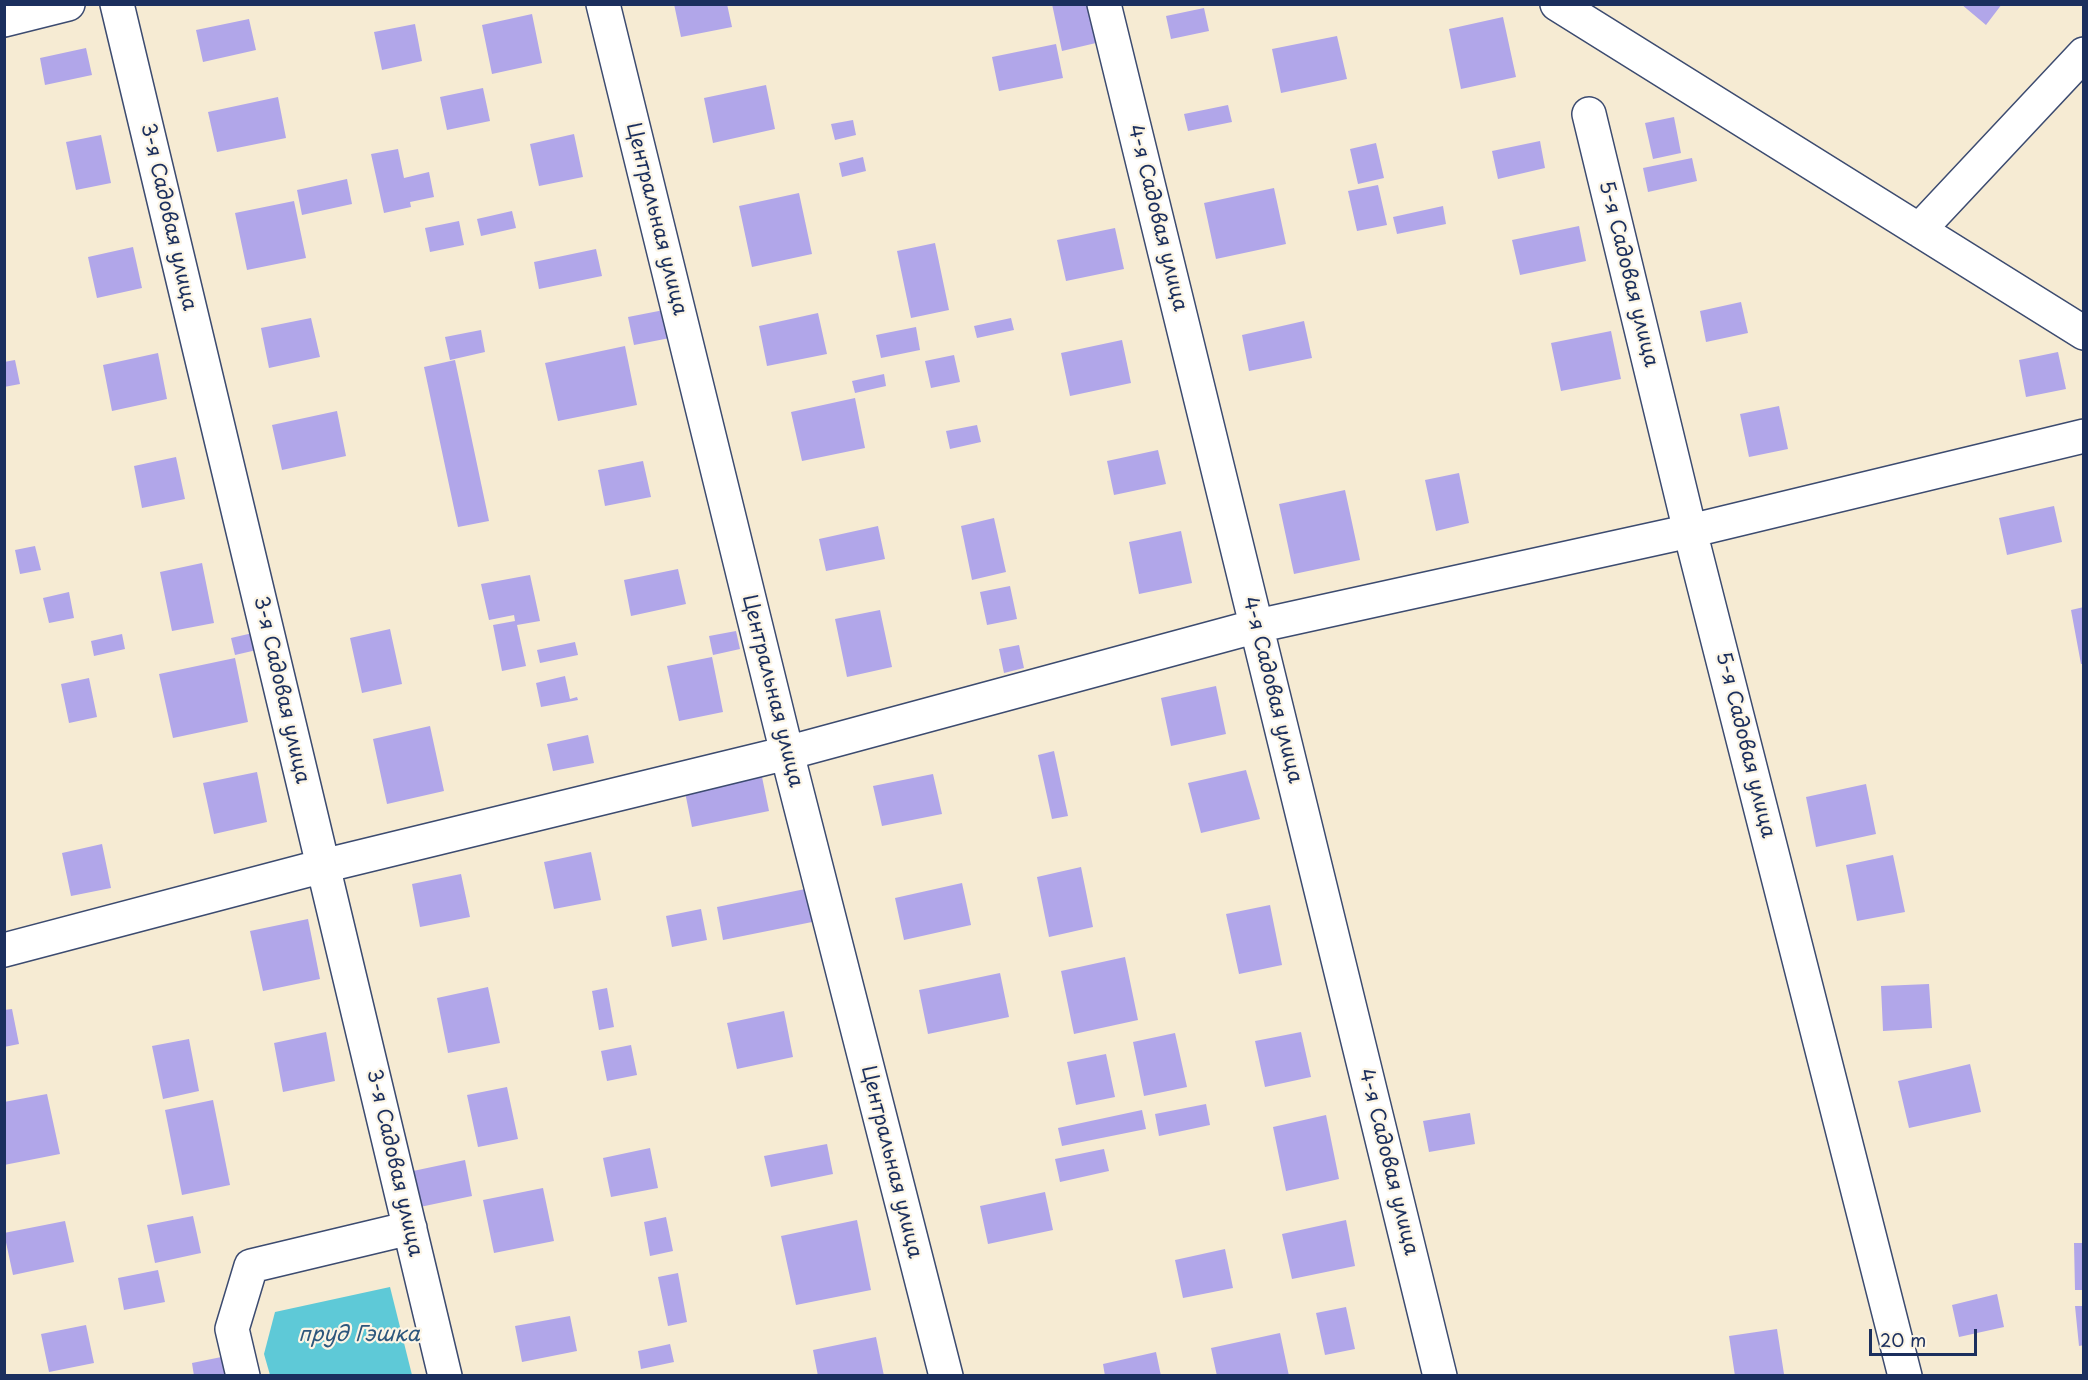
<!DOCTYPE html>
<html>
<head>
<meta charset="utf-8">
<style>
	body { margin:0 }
	#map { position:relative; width:2088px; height:1380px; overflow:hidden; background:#f6ebd3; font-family:"Playpen Sans",sans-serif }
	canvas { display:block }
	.frame { position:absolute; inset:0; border:6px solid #1b2f5e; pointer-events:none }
	.scale { position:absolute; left:1869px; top:1329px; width:108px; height:27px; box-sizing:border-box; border:3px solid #1b2f5e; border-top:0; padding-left:8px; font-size:18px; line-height:21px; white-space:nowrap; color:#1b2f5e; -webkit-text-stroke:4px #fcf5e5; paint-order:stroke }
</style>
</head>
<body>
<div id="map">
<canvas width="2088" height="1380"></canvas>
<div class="frame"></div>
<div class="scale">20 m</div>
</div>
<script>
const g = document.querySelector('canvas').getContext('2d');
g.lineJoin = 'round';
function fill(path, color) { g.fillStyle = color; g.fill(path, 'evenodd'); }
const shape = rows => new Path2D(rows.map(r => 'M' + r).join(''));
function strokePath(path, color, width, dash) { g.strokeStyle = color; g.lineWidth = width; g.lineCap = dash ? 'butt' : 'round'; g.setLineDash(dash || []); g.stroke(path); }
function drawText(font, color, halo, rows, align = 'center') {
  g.font = font + ' "Playpen Sans",sans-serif'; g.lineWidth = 4.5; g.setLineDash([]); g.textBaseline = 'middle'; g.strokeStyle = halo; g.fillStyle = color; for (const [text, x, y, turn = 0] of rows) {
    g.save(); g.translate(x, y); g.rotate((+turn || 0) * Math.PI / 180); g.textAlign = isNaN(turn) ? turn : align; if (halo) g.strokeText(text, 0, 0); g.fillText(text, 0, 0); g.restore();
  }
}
const water = shape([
	[390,1287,412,1375,270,1375,264,1354,275,1312]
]);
const building = shape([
	[674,4,727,4,732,27,681,37],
	[1052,4,1088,4,1096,43,1062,51],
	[1961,4,2002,4,1986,25],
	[1204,8,1209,31,1171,39,1166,16],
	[532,14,542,63,492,74,482,25],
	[1503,17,1516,77,1461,89,1449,29],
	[249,19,256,50,203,62,196,30],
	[415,24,422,61,382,70,374,32],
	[1337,36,1347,79,1281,93,1272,49],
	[1056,44,1063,78,999,91,992,57],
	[86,48,92,75,45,85,40,58],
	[766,85,775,129,713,143,704,98],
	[483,88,490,121,447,130,440,97],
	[278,97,286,138,217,152,208,112],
	[1228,105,1232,122,1188,131,1184,114],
	[1674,117,1681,153,1653,159,1645,123],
	[853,120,856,135,835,140,831,124],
	[574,134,583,177,539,186,530,144],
	[101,135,111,183,76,190,66,142],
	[1540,141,1545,168,1498,179,1492,151],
	[1376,143,1384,178,1358,184,1350,149],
	[398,149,404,178,429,172,434,197,410,202,411,207,384,213,371,154],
	[863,157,866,171,842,177,839,163],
	[1692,158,1697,181,1648,192,1643,168],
	[347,179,352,204,302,215,297,190],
	[1378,185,1387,225,1357,231,1348,191],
	[1274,188,1286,244,1216,259,1204,203],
	[799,193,812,254,752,267,739,206],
	[294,201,306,258,247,270,235,213],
	[1443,206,1446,224,1397,234,1393,217],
	[512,211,516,228,481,236,477,219],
	[459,221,464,245,430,252,425,228],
	[1579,226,1586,261,1520,275,1512,240],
	[1115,228,1124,269,1066,281,1057,240],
	[935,243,949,310,911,318,897,251],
	[133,247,142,288,97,298,88,257],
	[596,249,602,276,539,289,534,262],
	[1741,302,1748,333,1706,342,1700,311],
	[669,309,675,337,634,345,628,317],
	[818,313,827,354,767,366,759,326],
	[311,318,320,357,269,368,261,328],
	[1011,318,1014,330,977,338,974,326],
	[1304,321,1312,358,1249,371,1242,335],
	[916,327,920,350,881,358,876,335],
	[481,330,485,352,450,360,445,337],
	[1611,331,1621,379,1561,391,1551,343],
	[1122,340,1131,383,1070,396,1061,353],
	[625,346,637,405,558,421,545,363],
	[2058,352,2066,389,2026,397,2019,360],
	[158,353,167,399,112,411,103,365],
	[954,355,960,382,931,388,925,361],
	[15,360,20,384,4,387,4,362],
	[455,360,489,521,458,527,424,367],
	[884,374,886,386,855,393,852,381],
	[855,398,865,448,802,461,791,412],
	[1779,406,1788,449,1749,457,1740,414],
	[337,411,346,456,282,470,272,425],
	[977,425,981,442,950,449,946,431],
	[1158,450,1166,484,1114,495,1107,461],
	[176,457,185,499,142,508,134,466],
	[643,461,651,497,605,506,598,470],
	[1459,473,1469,523,1436,531,1425,480],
	[1345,490,1360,560,1294,574,1279,504],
	[2054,506,2062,542,2007,555,1999,518],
	[994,518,1006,572,972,580,961,526],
	[878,526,885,559,826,571,819,539],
	[1181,531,1192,583,1139,594,1129,542],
	[35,546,41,570,20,574,15,550],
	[202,563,214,623,172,631,160,572],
	[678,569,686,604,631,616,624,580],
	[530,575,540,621,517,625,526,666,502,671,493,625,515,621,514,615,489,620,481,584],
	[1010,586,1017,619,987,625,980,592],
	[69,592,74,618,49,623,43,598],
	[2084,607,2084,664,2081,664,2071,610],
	[880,610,892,667,847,677,835,619],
	[270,629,274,646,235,655,231,638],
	[390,629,402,684,362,693,350,638],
	[736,631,740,649,713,655,709,636],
	[122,634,125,649,94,656,91,641],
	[575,642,578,655,540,663,537,650],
	[1019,645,1024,668,1004,673,999,649],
	[712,657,723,712,679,721,667,666],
	[235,658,248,722,173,738,159,674],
	[565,676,570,699,577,697,578,700,541,707,536,683],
	[89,678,97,717,69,723,61,684],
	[1216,686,1226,734,1171,746,1161,698],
	[430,726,444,791,387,804,373,739],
	[588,735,594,763,553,771,547,744],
	[1054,751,1068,816,1052,819,1038,755],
	[1246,770,1260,819,1201,833,1188,783],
	[257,772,267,822,214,834,203,783],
	[933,774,942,814,882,826,873,786],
	[762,777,769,811,692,827,685,792],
	[1866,784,1876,834,1816,847,1806,797],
	[102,844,111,888,71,896,62,853],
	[591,852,601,900,554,909,544,862],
	[1893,855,1905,912,1857,921,1846,865],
	[1081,867,1093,927,1049,937,1037,877],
	[461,874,470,917,420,927,412,884],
	[962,883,971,925,904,940,895,898],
	[815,887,822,920,723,940,717,907],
	[1270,905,1282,965,1239,974,1226,914],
	[701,909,707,940,672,947,666,916],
	[308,919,320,979,263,991,250,931],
	[1125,957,1138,1020,1074,1034,1061,971],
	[1000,973,1009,1017,928,1034,919,990],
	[1929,984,1932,1028,1883,1031,1881,986],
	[488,987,500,1043,448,1053,437,998],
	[607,988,614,1027,599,1030,592,991],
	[12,1009,19,1044,4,1047,4,1010],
	[784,1011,793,1057,737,1069,727,1023],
	[326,1032,335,1081,283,1092,274,1043],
	[1301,1032,1311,1077,1265,1087,1255,1041],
	[1175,1033,1187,1087,1144,1096,1133,1042],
	[189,1039,199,1091,163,1099,152,1046],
	[631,1045,637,1075,607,1081,601,1051],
	[1106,1054,1115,1097,1076,1105,1067,1062],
	[1970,1064,1981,1112,1909,1128,1898,1081],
	[507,1087,518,1139,478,1147,467,1095],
	[47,1094,60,1154,4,1165,4,1102],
	[213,1100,230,1185,182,1195,165,1110],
	[1206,1104,1210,1125,1159,1136,1155,1114],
	[1142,1110,1146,1129,1062,1146,1058,1128],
	[1470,1113,1475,1144,1429,1152,1423,1121],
	[1326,1115,1339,1179,1286,1191,1273,1127],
	[827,1144,833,1174,771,1187,764,1156],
	[650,1148,658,1188,611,1197,603,1158],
	[1104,1149,1109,1171,1060,1182,1055,1159],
	[465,1160,472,1196,420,1207,413,1171],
	[543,1188,554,1241,494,1253,483,1200],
	[1045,1192,1053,1230,988,1244,980,1206],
	[193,1216,201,1253,155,1263,147,1225],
	[666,1217,673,1251,650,1256,644,1222],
	[857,1220,871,1290,796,1305,781,1236],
	[1346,1220,1355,1266,1292,1279,1282,1234],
	[65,1221,74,1262,13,1275,4,1233],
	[2074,1243,2084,1243,2084,1290,2075,1290],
	[1225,1249,1233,1288,1183,1298,1175,1260],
	[158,1270,165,1302,124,1310,118,1278],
	[678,1273,687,1322,668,1326,658,1277],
	[1997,1294,2004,1327,1959,1337,1952,1305],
	[2075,1306,2084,1306,2084,1345,2079,1346],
	[1346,1307,1355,1349,1325,1355,1316,1313],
	[570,1316,577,1351,522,1362,515,1326],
	[86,1325,94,1363,49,1372,41,1334],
	[1777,1329,1784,1374,1735,1376,1729,1336],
	[1280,1333,1289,1376,1217,1376,1211,1348],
	[876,1337,884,1376,818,1376,813,1350],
	[670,1344,674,1362,641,1369,638,1351],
	[1156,1352,1161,1376,1105,1376,1103,1364],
	[241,1353,245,1376,194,1376,192,1363]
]);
const minor = shape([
	[117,4,445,1376],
	[603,4,787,753,946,1376],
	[1104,4,1440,1376],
	[1557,4,2084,333],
	[4,20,68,4],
	[1589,114,1690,531,1905,1376],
	[1919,230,2084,54],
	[4,950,323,866,787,753,1257,626,1690,531,2084,436],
	[243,1376,232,1329,251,1266,410,1228]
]);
const streetNames = [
	["3-я Садовая улица",168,217,77],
	["4-я Садовая улица",1157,218,76],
	["Центральная улица",656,219,76],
	["5-я Садовая улица",1628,274,76],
	["3-я Садовая улица",281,690,77],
	["4-я Садовая улица",1272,690,76],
	["Центральная улица",772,691,76],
	["5-я Садовая улица",1745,745,76],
	["Центральная улица",891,1162,76],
	["4-я Садовая улица",1388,1162,76],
	["3-я Садовая улица",394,1163,77]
];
const waterNames = [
	["пруд Гэшка",359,1335]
];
fill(water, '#5ec9d7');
fill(building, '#b1a6e9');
strokePath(minor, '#3c4b70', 36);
strokePath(minor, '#fff', 33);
drawText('20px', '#1b2f5e', '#fcf5e5', streetNames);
drawText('italic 21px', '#2c567c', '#fcf5e5', waterNames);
</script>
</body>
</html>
